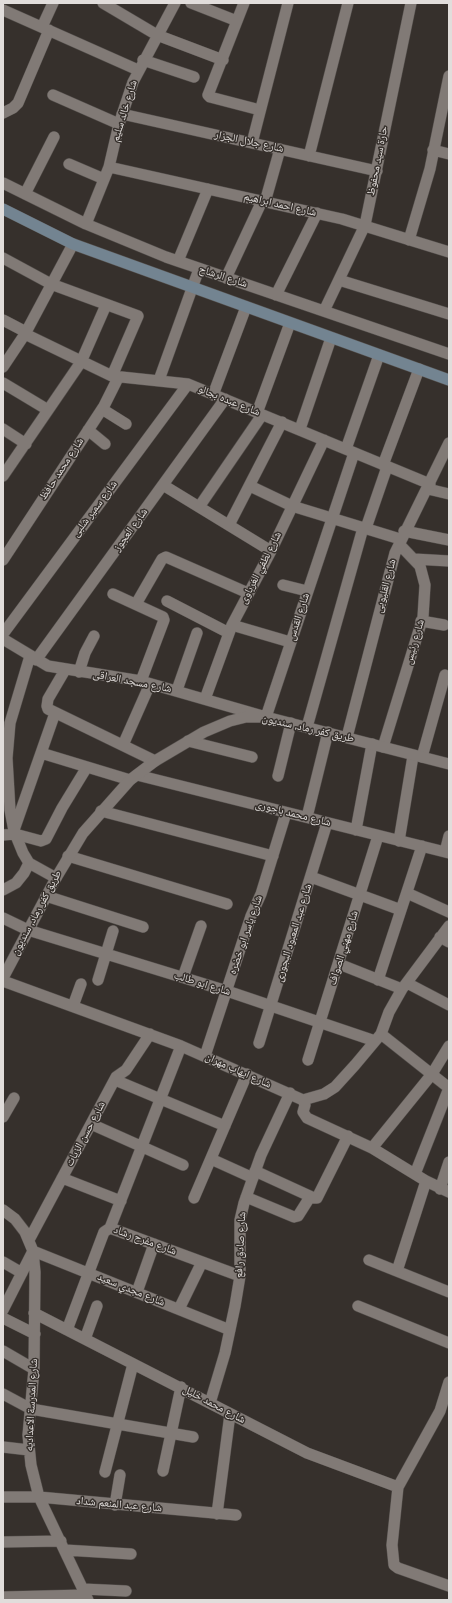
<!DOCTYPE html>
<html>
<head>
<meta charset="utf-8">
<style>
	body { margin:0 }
	#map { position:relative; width:452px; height:1603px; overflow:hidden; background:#36302c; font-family:"Nunito Sans",sans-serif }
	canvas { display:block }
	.frame { position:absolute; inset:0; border:4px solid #e1dddb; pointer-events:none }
</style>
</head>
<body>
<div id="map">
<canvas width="452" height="1603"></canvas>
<div class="frame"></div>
</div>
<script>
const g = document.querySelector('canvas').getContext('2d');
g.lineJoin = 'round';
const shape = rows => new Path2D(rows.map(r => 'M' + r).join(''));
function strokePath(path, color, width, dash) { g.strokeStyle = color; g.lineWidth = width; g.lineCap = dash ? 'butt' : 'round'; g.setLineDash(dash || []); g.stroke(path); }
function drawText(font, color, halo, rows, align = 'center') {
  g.font = font + ' "Nunito Sans","Noto Naskh Arabic",sans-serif'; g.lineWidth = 3; g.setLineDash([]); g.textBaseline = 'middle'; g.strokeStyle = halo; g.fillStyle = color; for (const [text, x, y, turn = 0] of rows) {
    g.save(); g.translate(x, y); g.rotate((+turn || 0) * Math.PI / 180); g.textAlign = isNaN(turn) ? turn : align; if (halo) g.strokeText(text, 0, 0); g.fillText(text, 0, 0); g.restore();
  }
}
const minor = shape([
	[103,3,157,35,223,60],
	[191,3,237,21],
	[244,3,208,95,210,97,260,110],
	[3,10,138,70],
	[42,27,53,3],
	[143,60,194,77],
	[53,95,119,124],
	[3,113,13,108,18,103,49,30],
	[122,114,377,171],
	[252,143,288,3],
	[433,150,449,154],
	[309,156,348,3],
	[69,164,104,179],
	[109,167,342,219,449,252],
	[3,183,86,224,166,257,449,354],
	[25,194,54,137],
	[265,202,280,149],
	[86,224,109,167,119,124,133,82,175,3],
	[409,240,430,169,449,76],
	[3,258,51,284,138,316,112,376],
	[178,261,208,189],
	[226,278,262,201],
	[339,280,449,314],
	[276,295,317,213],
	[324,311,365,225,411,3],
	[3,320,26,332],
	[25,334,112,376,188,384,430,484],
	[3,367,25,334,73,244],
	[159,380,199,269],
	[3,383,48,410],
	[213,395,246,307],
	[102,409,126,424],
	[257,413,290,323],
	[3,429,26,444],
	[300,429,331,338],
	[88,430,105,444],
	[346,449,379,355],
	[383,465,419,369],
	[3,476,81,362,106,305],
	[163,485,271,551],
	[250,486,292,506,400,539],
	[428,489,449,494],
	[199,507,262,415],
	[229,525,282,422],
	[366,528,387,467],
	[404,531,449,540],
	[414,559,449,561],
	[3,560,104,406,118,378],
	[283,585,307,591],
	[113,594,163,617,164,620,141,681],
	[167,601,229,633],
	[136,604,162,559,166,557,248,593],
	[421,621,444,625],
	[232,625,290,642],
	[3,634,188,384],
	[3,639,48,666,141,681,266,717,354,453],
	[30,656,10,723,7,758,10,810,14,831,23,853,29,863,56,878],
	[36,660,225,399],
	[65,670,48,699,47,706,48,709,155,761],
	[79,672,85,653,94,636],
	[177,690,197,633],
	[205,699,232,625,271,551,324,440],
	[307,727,363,528],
	[347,737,395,553,449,443],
	[188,741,252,757],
	[123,745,150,684],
	[383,747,423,617,425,585,420,566,399,544],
	[41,753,130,780],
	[422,757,445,675],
	[137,775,449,853],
	[278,776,291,723],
	[101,811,273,856],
	[307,817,328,732],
	[14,830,55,713],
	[356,830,372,744],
	[3,835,15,834,41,841,46,839,62,808,87,767],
	[399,841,413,756],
	[445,852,449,836],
	[68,856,227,904],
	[311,877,401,910],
	[3,890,16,883,24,873,29,863],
	[407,893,449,912],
	[46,896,143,927],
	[3,918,28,930,227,991,375,1041],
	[440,937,449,942],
	[339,964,402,989],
	[183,977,201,926],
	[98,980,113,931],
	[378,980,422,846],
	[3,981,181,1046,303,1100,305,1105,303,1112,307,1118,372,1148,426,1181,449,1192],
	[407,983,449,1005],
	[73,1006,81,984],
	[381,1034,449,1088],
	[259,1043,327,823],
	[205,1056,251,916,261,894,286,813],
	[308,1060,378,836],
	[115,1080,225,1126],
	[303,1100,324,1094,335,1087,355,1065,381,1034,389,1012,402,989,449,926],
	[3,1117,14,1098],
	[91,1124,183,1165],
	[372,1148,432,1074,449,1046],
	[211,1159,253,1178],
	[255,1171,314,1198,317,1198,348,1136],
	[415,1174,449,1088],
	[62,1178,121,1201],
	[440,1189,449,1162],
	[246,1197,294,1217,298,1216,310,1197],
	[194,1198,247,1074],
	[3,1210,15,1219,25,1232,33,1251,35,1272,34,1369,28,1435,31,1465,39,1497,88,1600],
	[110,1228,181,1046],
	[29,1240,116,1077,126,1070,150,1034],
	[369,1260,449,1292],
	[3,1262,22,1273],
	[397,1271,426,1181],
	[137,1292,154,1244],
	[358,1306,449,1343],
	[179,1309,202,1262],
	[3,1310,33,1251,230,1330],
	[34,1313,307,1453,398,1487],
	[3,1318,35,1334],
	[67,1330,104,1232,110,1228,240,1276],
	[85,1339,97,1306],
	[3,1351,34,1369],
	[449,1382,440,1411,398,1487,392,1545,394,1565,398,1568,449,1586],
	[3,1394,31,1409,193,1437],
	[210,1403,225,1353,235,1306,240,1276,240,1220,244,1203,261,1155,290,1093],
	[3,1447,29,1450],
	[163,1471,181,1387],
	[105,1472,133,1364],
	[3,1497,39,1497,236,1515],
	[115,1505,120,1475],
	[217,1514,230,1414],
	[3,1542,61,1541],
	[65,1550,131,1554],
	[83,1589,126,1591],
	[3,1597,85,1595]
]);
const tertiary = shape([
	[3,978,56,878,83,833,130,780,155,761,204,732,230,721,246,717,266,717,449,764]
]);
const secondary = shape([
	[3,209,73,244,449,380]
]);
const streetNames = [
	["شارع خالد سليم",125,111,-73],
	["شارع جلال الجزار",249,142,12],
	["حارة سيد محفوظ",378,161,-79],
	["شارع احمد ابراهيم",280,205,13],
	["شارع الرشاح",223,277,18],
	["شارع عبده بجالو",229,401,22],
	["شارع محمد حافظ",62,469,-57],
	["شارع سمير شلبى",95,509,-53],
	["شارع العجوز",131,530,-54],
	["شارع لطفي الغرباوى",261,568,-63],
	["شارع القليوبى",386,586,-75],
	["شارع القدس",299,617,-72],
	["شارع رئيس",415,642,-74],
	["شارع مسجد العراقى",132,682,11],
	["طريق كفر رماد, سنديون",308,729,13],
	["شارع محمد باجورى",293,814,14],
	["طريق كفر رماد, سنديون",37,913,-62],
	["شارع عبد المعبود البجورى",294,933,-73],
	["شارع ياسر ابو خضره",246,935,-71],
	["شارع مهني الصواف",344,948,-73],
	["شارع ابو طالب",202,984,17],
	["شارع ايهاب مهران",238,1071,24],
	["شارع حسن الزيات",86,1134,-62],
	["شارع مفرح رشاد",145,1241,20],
	["شارع صادق رافع",241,1245,-87],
	["شارع مجدي سعيد",131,1290,22],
	["شارع المدرسة الاعداديه",32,1405,-87],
	["شارع محمد خليل",214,1405,28],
	["شارع عبد المنعم شداد",119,1505,5]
];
strokePath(minor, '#544f4c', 12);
strokePath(tertiary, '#544f4c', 12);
strokePath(secondary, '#544f4c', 12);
strokePath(minor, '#817a76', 11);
strokePath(tertiary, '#817a76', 11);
strokePath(secondary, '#738491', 11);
drawText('11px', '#e1dddb', '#36302c', streetNames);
</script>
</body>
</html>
